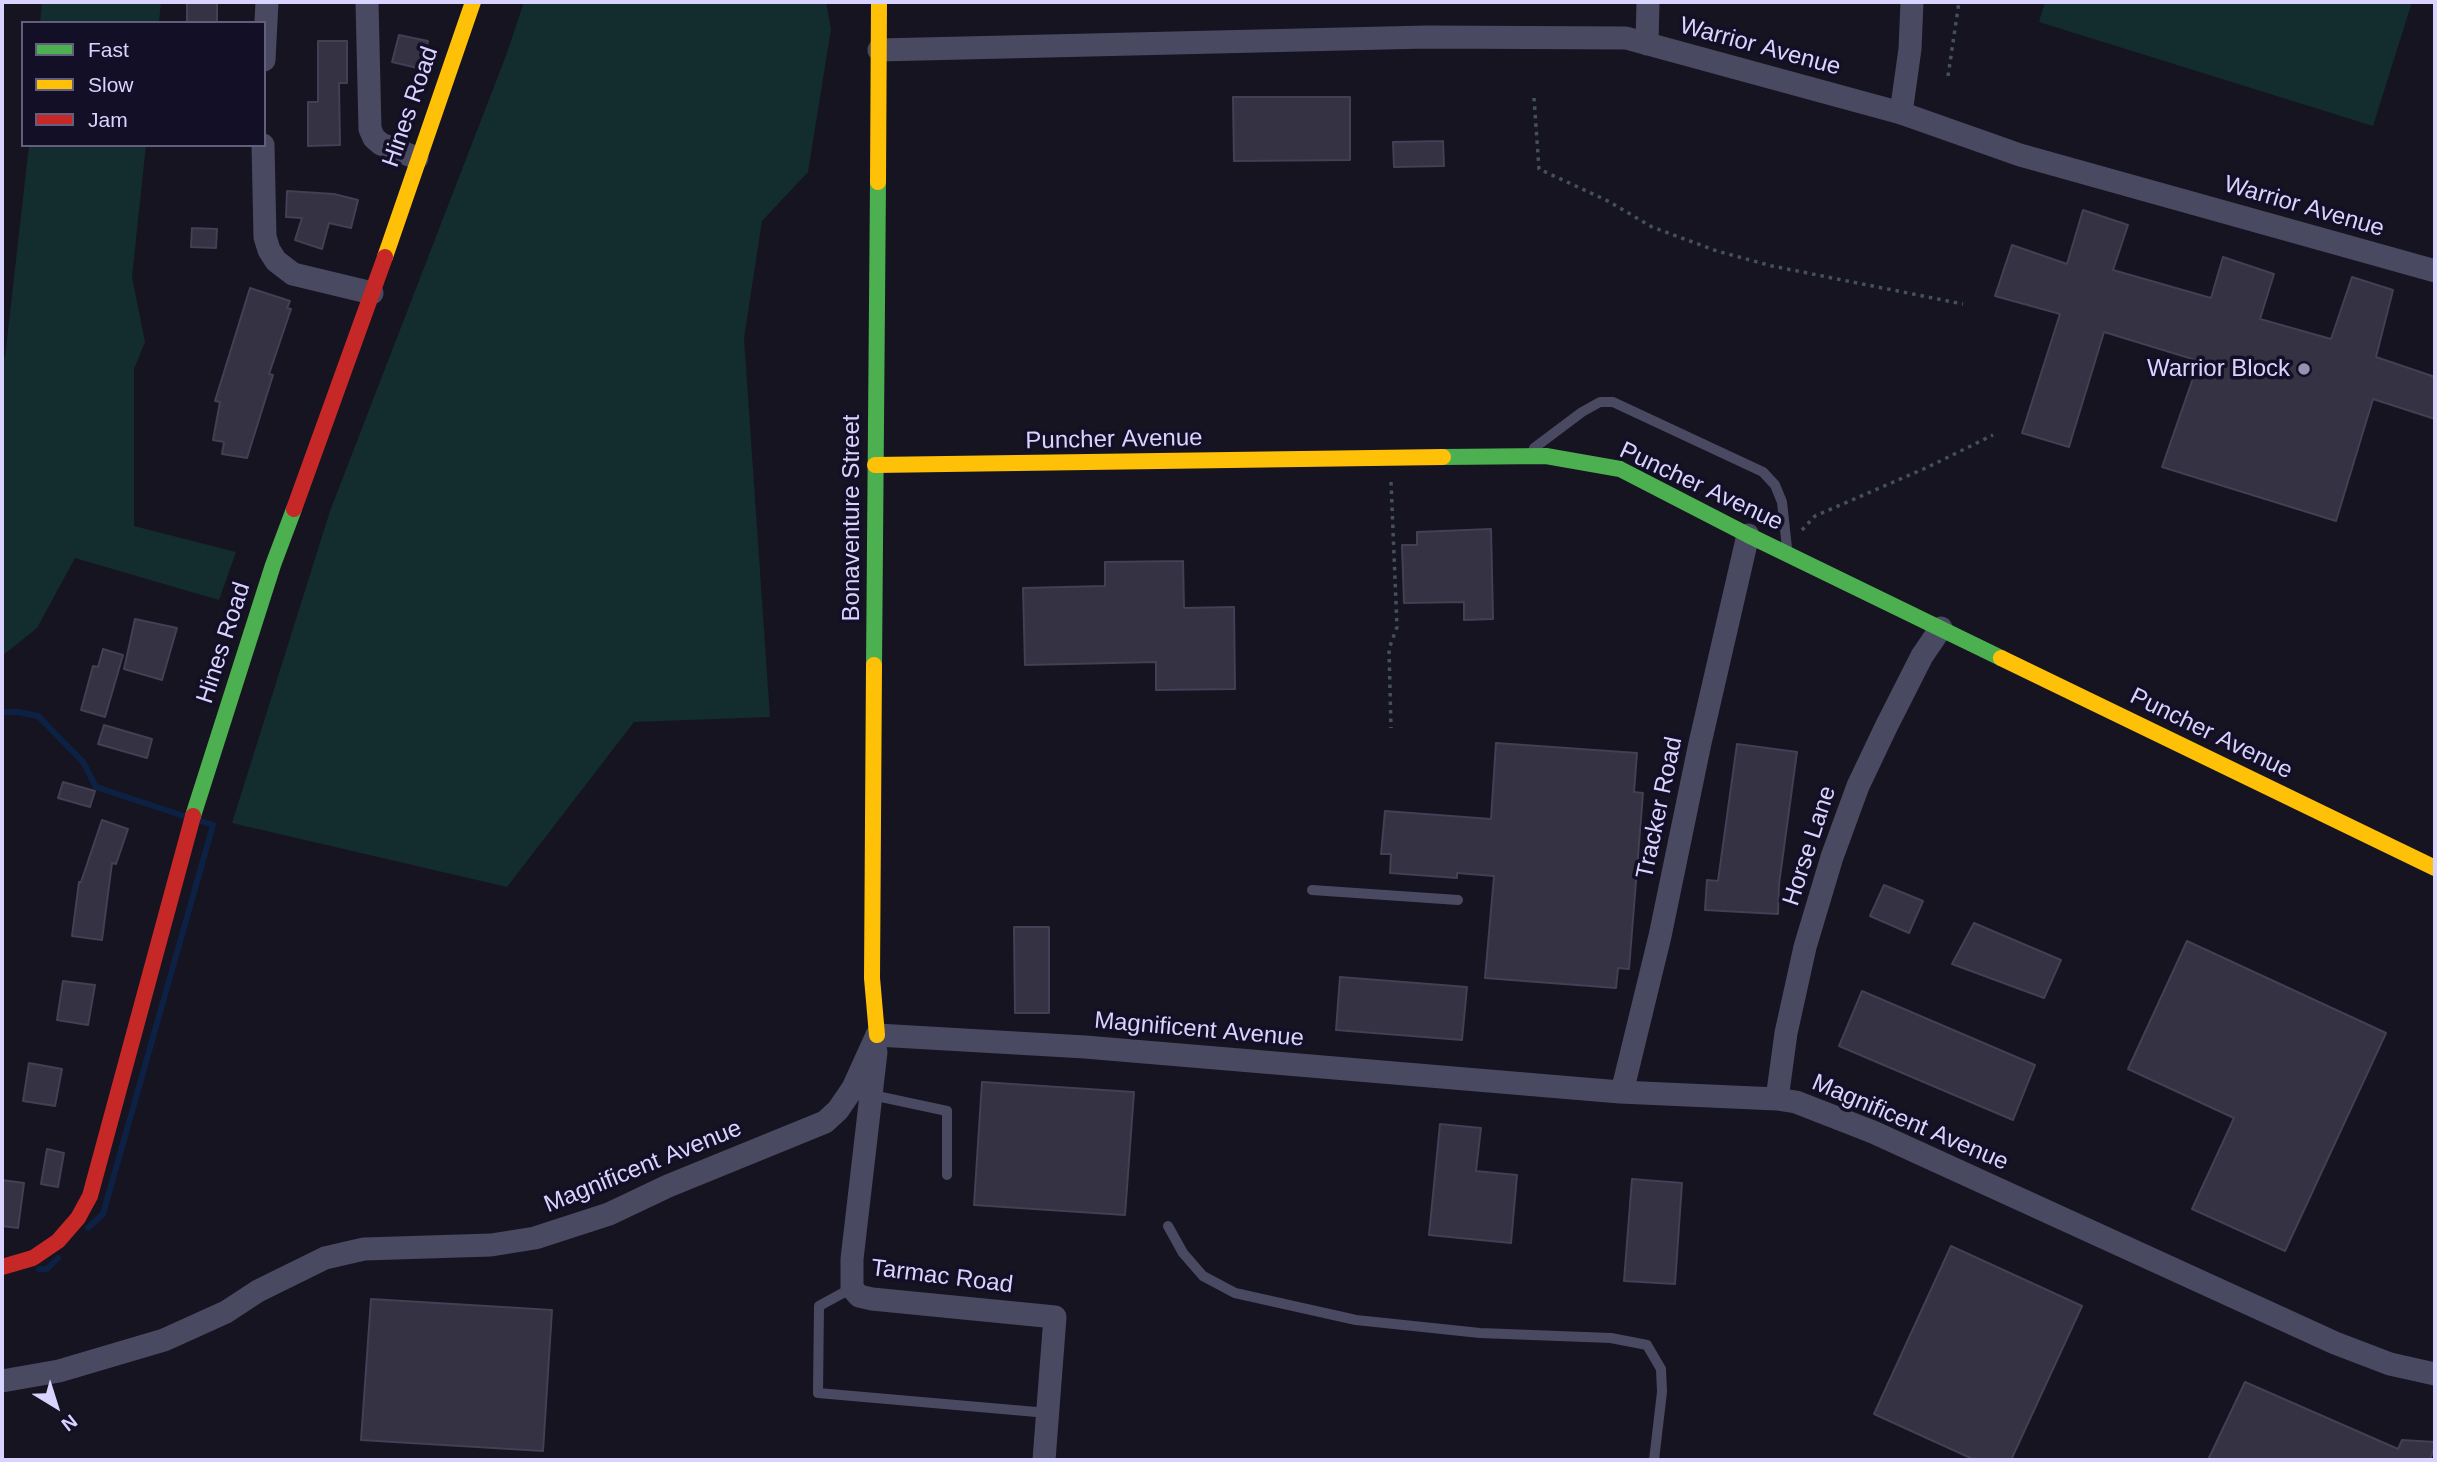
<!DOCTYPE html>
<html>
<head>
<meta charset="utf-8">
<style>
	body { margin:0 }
	#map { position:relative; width:2437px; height:1462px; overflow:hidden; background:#161421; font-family:Helvetica,sans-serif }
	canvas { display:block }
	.frame { position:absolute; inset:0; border:4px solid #d9d4ff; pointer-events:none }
	.legend { position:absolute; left:21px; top:21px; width:245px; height:126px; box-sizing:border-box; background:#130f26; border:2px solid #625e7d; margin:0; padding:9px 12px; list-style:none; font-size:21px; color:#d9d4ff }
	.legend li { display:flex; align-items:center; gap:14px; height:35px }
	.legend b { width:35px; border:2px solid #625e7d }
	.north { position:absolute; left:21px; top:1371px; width:70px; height:70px; -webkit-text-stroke:5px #130f26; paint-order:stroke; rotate:142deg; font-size:19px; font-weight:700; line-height:28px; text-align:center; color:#d9d4ff }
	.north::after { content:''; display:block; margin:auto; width:24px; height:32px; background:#d9d4ff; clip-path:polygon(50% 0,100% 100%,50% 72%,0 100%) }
</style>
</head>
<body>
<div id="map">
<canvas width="2437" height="1462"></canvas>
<div class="frame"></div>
<ul class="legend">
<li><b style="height:9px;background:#4caf50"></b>Fast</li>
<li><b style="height:9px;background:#ffc107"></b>Slow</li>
<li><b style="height:9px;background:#c62828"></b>Jam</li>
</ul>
<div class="north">N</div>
</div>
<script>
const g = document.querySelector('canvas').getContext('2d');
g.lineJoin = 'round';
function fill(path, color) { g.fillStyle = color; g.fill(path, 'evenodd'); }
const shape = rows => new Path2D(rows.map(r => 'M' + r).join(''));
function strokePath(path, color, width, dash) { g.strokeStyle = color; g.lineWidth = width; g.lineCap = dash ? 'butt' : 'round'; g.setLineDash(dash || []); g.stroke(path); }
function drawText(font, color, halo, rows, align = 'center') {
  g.font = font + ' Helvetica,sans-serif'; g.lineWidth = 7; g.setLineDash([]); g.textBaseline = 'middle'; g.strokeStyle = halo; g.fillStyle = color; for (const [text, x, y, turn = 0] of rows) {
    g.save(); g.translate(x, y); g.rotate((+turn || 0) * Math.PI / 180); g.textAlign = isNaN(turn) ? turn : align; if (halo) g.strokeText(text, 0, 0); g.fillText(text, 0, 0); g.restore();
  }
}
const green = shape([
	[42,2,161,2,159,23,40,23],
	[524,2,826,2,831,29,808,172,762,221,744,338,770,717,634,722,507,887,232,823,330,511,507,53],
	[2045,2,2412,2,2373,126,2039,22],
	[29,145,146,145,132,277,145,342,134,369,134,526,236,552,219,600,75,558,37,628,2,656,2,357,5,357]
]);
const stream = shape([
	[2,712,18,712,38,716,83,762,96,787,184,816],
	[88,1228,103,1214,213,825,201,821],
	[39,1269,47,1269,58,1258]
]);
const building = shape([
	[187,2,217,2,217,23,187,23,187,2],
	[399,35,428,41,422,69,392,62,399,35],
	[318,41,347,41,347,83,339,83,340,145,308,146,308,102,318,102,318,41],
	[1233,97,1350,97,1350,160,1234,161,1233,97],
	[1443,141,1444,166,1394,167,1393,142,1443,141],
	[287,191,334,194,358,200,351,228,329,223,322,249,295,240,302,218,286,217,287,191],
	[2083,210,2128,225,2113,270,2211,298,2223,257,2274,274,2260,319,2331,339,2352,277,2393,290,2376,357,2435,377,2435,419,2373,399,2336,521,2162,467,2199,361,2104,332,2069,447,2022,433,2060,314,1995,296,2012,245,2067,264,2083,210],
	[192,228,217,229,216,248,191,247,192,228],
	[250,288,290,301,287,308,291,309,269,374,273,375,247,458,222,454,224,442,213,440,220,402,215,401,250,288],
	[1491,529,1493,619,1464,620,1464,602,1404,603,1402,545,1417,545,1417,532,1491,529],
	[1183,561,1184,608,1234,607,1235,689,1156,690,1156,662,1025,665,1023,588,1105,586,1105,562,1183,561],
	[135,619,177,628,162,680,124,669,135,619],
	[103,649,123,655,105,717,81,710,93,666,98,667,103,649],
	[104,725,152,739,147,758,98,744,104,725],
	[1496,743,1637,753,1634,792,1643,793,1629,969,1618,968,1616,988,1485,978,1494,876,1457,873,1457,878,1390,873,1391,854,1381,854,1385,811,1491,819,1496,743],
	[1737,744,1797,752,1779,884,1778,914,1705,910,1707,880,1718,881,1737,744],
	[63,782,95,791,90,807,58,798,63,782],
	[102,820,128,829,116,864,112,863,102,940,72,936,79,882,81,882,102,820],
	[1884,885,1923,901,1909,933,1870,916,1884,885],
	[1974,923,2061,960,2044,998,1952,964,1974,923],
	[1014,927,1049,927,1049,1013,1015,1013,1014,927],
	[2187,941,2386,1033,2285,1251,2192,1209,2234,1118,2128,1069,2187,941],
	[1340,977,1467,987,1462,1040,1336,1030,1340,977],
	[63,981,95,985,88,1025,57,1020,63,981],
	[1862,991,2035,1065,2013,1120,1839,1046,1862,991],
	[29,1063,62,1069,55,1106,23,1101,29,1063],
	[982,1082,1134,1092,1125,1215,974,1205,982,1082],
	[1440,1124,1481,1128,1476,1171,1517,1175,1511,1243,1429,1235,1440,1124],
	[47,1149,64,1153,58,1187,41,1184,47,1149],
	[1632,1179,1682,1183,1675,1284,1624,1281,1632,1179],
	[2,1180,24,1183,18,1228,2,1226,2,1180],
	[1951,1246,2082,1306,2011,1460,1975,1460,1874,1414,1951,1246],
	[371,1299,552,1310,543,1451,361,1440,371,1299],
	[2245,1382,2398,1449,2402,1440,2435,1442,2435,1446,2430,1460,2208,1460,2245,1382]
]);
const path = shape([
	[1948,76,1959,2],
	[1534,98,1539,169,1608,201,1652,227,1717,251,1772,266,1963,304],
	[1391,482,1397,627,1389,649,1391,728],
	[1802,530,1815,516,1928,467,1993,435]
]);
const lane = shape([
	[1534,448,1582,412,1600,402,1613,402,1763,472,1775,485,1782,502,1787,548],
	[1312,890,1458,900],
	[872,1095,947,1111,947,1175],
	[1168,1226,1183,1253,1203,1276,1235,1293,1356,1320,1480,1333,1611,1338,1647,1345,1661,1369,1662,1392,1654,1460],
	[852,1288,819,1306,818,1393,1048,1413]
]);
const street = shape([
	[367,2,370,129,374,138,381,144,417,158],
	[1647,44,1648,2],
	[879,50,1427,37,1626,38,1901,113,2020,155,2435,271],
	[264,60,267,2],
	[1901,113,1910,49,1912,2],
	[263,145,265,237,269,250,276,261,293,274,372,293],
	[877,1035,1085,1047,1620,1092,1777,1099,1796,1102,1873,1132,2335,1343,2390,1364,2435,1374],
	[876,1052,852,1259,852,1288,859,1296,872,1299,1055,1317,1044,1460],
	[1622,1092,1660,936,1700,743,1748,535],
	[1777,1099,1786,1033,1805,947,1832,857,1858,786,1886,727,1922,656,1941,628],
	[2,1381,59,1371,164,1340,226,1312,258,1291,325,1258,364,1249,491,1245,535,1238,609,1214,668,1186,825,1122,838,1110,853,1088,877,1035]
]);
const fast = shape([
	[1443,457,1546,456,1620,469,1748,535,2001,658],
	[874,665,878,182],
	[193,816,273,565,294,509]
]);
const slow = shape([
	[878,182,879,2],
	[385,257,473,2],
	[875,465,1443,457],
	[2001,658,2435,868],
	[874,665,872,978,877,1035]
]);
const jam = shape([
	[294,509,385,257],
	[2,1267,33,1258,58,1241,78,1218,90,1196,193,816]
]);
const markers = [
	[2304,369,7,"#9591b1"]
];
const streetNames = [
	["Warrior Avenue",1760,47,15],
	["Hines Road",411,107,-71],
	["Warrior Avenue",2304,207,16],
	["Puncher Avenue",1114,440,-1],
	["Puncher Avenue",1701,487,25],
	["Bonaventure Street",852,518,-90],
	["Hines Road",224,643,-72],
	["Puncher Avenue",2211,734,26],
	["Tracker Road",1660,808,-78],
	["Horse Lane",1810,846,-72],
	["Magnificent Avenue",1199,1030,5],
	["Magnificent Avenue",1910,1123,23],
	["Magnificent Avenue",643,1167,-22],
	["Tarmac Road",942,1277,7]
];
const poiNames = [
	["Warrior Block",2290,369]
];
fill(green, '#132c2d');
strokePath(stream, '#0d2144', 6);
fill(building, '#343243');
strokePath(building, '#433f54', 2);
strokePath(path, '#44505f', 3.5, [3.5, 5]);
strokePath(lane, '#4a4962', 10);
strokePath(street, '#4a4962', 23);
strokePath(fast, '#4caf50', 16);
strokePath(slow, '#ffc107', 16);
strokePath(jam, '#c62828', 16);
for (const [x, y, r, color] of markers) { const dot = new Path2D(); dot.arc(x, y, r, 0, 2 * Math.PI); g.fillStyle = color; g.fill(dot); strokePath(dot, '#130f26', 2.5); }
drawText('24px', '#d9d4ff', '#130f26', streetNames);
drawText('24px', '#d9d4ff', '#130f26', poiNames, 'right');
</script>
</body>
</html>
